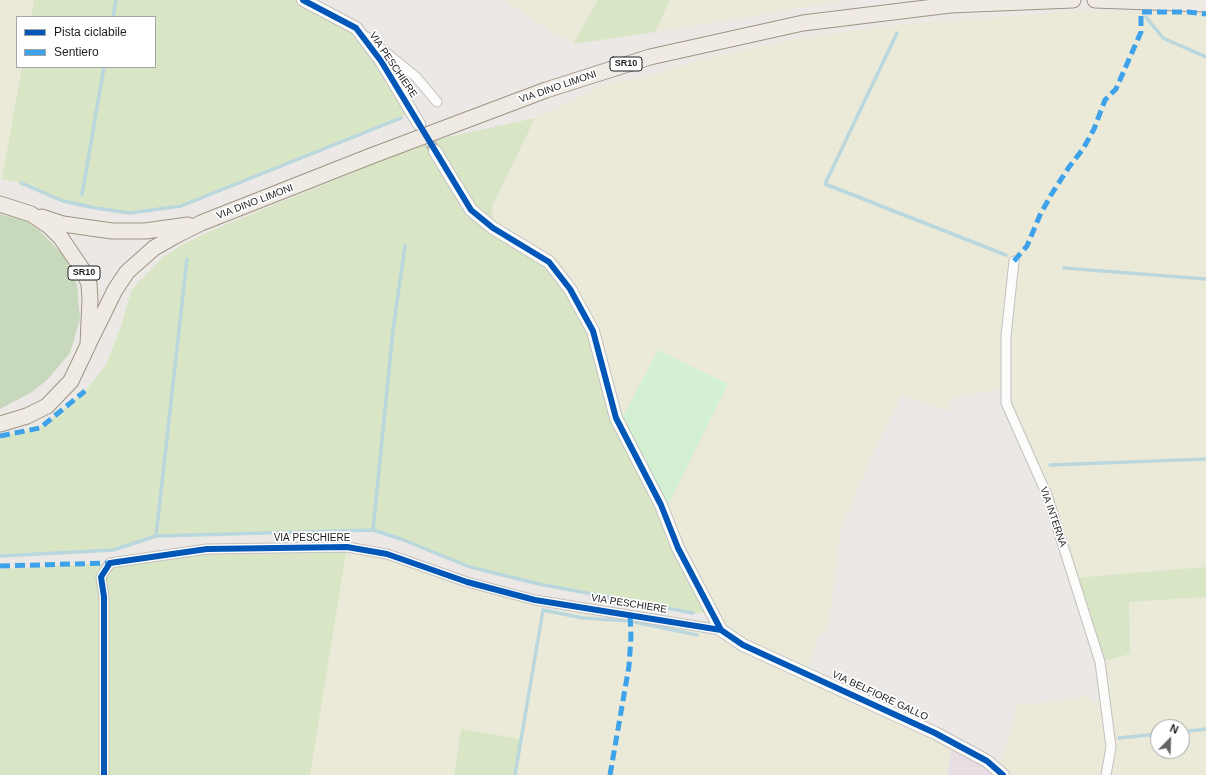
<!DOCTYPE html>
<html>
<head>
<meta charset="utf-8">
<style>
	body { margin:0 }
	#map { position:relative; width:1206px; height:775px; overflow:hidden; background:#ebe8e5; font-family:Arial,sans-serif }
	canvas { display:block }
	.legend { position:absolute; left:16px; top:16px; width:140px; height:52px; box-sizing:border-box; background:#fff; border:1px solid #a5a5a5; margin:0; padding:5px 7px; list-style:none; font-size:12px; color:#1d1d1d }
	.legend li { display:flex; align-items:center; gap:8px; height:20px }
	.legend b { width:20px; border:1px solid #a5a5a5 }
	.north { position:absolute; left:1150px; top:719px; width:40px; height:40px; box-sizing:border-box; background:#fff; border:1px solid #a5a5a5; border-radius:50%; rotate:23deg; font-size:11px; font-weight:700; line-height:16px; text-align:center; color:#1d1d1d }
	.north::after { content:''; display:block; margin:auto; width:14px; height:18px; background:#656463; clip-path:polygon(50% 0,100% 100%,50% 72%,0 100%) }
</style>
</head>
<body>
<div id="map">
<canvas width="1206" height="775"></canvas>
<ul class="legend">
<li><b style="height:5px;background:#0057b8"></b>Pista ciclabile</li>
<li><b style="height:5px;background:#3da2ea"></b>Sentiero</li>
</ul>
<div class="north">N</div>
</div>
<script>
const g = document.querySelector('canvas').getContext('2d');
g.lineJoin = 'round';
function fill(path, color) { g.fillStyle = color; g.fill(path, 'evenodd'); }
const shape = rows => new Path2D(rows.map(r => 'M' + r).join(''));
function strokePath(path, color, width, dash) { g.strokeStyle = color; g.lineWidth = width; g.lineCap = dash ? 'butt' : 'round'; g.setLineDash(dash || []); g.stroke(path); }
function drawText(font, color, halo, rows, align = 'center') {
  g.font = font + ' Arial,sans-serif'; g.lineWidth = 3.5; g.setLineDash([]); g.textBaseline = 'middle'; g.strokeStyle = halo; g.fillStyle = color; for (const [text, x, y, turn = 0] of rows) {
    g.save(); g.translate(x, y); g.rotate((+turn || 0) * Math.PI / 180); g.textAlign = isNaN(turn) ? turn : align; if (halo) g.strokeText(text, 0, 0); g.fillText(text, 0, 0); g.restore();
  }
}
const industrial = shape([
	[953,743,1003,775,947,775]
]);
const farmland = shape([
	[0,0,34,0,31,17,17,17,17,67,22,67,2,179,0,179],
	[506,0,598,0,573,44,523,14],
	[670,0,845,0,762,15,655,32],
	[1086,10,1188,12,1206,14,1206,567,1073,578,1047,495,1006,403,1006,388,951,398,949,411,902,394,873,453,841,529,828,630,818,635,806,674,953,743,947,775,515,775,521,739,460,729,454,775,310,775,347,547,535,600,543,610,630,614,720,630,619,424,493,228,490,211,535,118,608,83,651,76,702,59,800,38,897,25],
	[1206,597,1206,775,1003,775,994,767,1001,759,1014,722,1016,703,1035,704,1090,696,1091,702,1105,701,1100,662,1130,654,1129,602],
	[1158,727,1182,727,1182,751,1158,751]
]);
const grass = shape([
	[34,0,303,0,356,28,412,112,181,206,130,213,95,208,63,201,21,183,2,179,22,67,155,67,155,17,31,17],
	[598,0,670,0,655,32,573,44],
	[535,118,492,207,493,228,549,262,593,331,616,418,710,613,693,613,539,584,470,567,401,539,373,530,156,536,113,550,0,556,0,436,40,428,85,391,106,365,121,326,132,289,163,257,180,246,213,230,430,141],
	[347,547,310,775,0,775,0,569,110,563,207,549],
	[1206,567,1206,597,1129,602,1130,654,1100,662,1073,578],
	[461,729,521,739,515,775,454,775]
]);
const forest = shape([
	[0,214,24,220,39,230,63,255,71,270,77,285,80,319,70,353,48,379,32,392,0,409]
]);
const park = shape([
	[658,350,728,384,664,513,619,424]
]);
const stream = shape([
	[113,17,116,0],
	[1146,17,1163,38,1206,57],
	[897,33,825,184,1006,255],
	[21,183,63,201,95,208,130,213,181,206,401,118],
	[82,195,104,67],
	[1064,268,1206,279],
	[1050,465,1206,459],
	[373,530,393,330,405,246],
	[156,536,187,259],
	[0,556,113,550,156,536,373,530,401,539,470,567,539,584,693,613],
	[1182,732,1206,729],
	[1119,738,1158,734],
	[515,775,543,610,583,618,630,621,697,635]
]);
const tertiaryTunnel = shape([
	[421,128,435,151]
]);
const minor = shape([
	[367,37,416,77,437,102],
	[1014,261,1006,336,1006,403,1047,495,1100,662,1111,747,1106,775],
	[104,775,104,597,101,577,110,563,207,549,347,547,387,554,467,582,535,600,721,630]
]);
const tertiary = shape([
	[303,0,356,28,381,61,419,124],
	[435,151,471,210,493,228,549,262,570,289,593,331,616,418,661,505,678,548,721,630,743,645,935,733,987,761,1003,775]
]);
const primary = shape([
	[1095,0,1206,4],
	[0,204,31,214,49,226,61,238,84,272,89,284,90,299,88,345,71,381,47,406,27,416,0,424],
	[42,217,63,224,112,231,145,231,188,225],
	[88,345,115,290,127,272,154,248,175,236,201,223,371,156,546,90,650,57,803,23,950,5,1073,0]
]);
const quiet = shape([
	[1014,261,1027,246,1040,215,1051,195,1069,167,1083,149,1094,129,1105,100,1116,89,1141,32,1141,12,1188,12,1206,14],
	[0,436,40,428,85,391],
	[0,566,110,563],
	[610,775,629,666,631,637,630,614]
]);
const cycleway = shape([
	[303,0,356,28,381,61,471,210,493,228,549,262,570,289,593,331,616,418,661,505,678,548,721,630,743,645,935,733,987,761,1003,775],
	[104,775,104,597,101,577,110,563,207,549,347,547,387,554,467,582,535,600,721,630]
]);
const shields = [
	[626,64,32],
	[84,273,32]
];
const shieldNames = [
	["SR10",626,64],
	["SR10",84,273]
];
const streetNames = [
	["VIA PESCHIERE",393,65,56],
	["VIA DINO LIMONI",558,87,-19],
	["VIA DINO LIMONI",255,202,-21],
	["VIA INTERNA",1053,517,71],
	["VIA PESCHIERE",312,538],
	["VIA PESCHIERE",629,604,9],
	["VIA BELFIORE GALLO",880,696,25]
];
fill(industrial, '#e8dee4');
fill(farmland, '#ebead9');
fill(grass, '#d9e6c5');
fill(forest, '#c8d8bc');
fill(park, '#d4f0d2');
strokePath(stream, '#bad7dd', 3.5);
strokePath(tertiaryTunnel, '#c2bfbd', 12, [12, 6]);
strokePath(minor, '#c2c1c0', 11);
strokePath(tertiary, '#c2c1c0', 14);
strokePath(primary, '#9f9484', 17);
strokePath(minor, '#fcfcfb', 9);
strokePath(tertiary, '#fcfcfb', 12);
strokePath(primary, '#efeae4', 15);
strokePath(quiet, '#3da2ea', 5, [10, 5]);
strokePath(cycleway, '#0057b8', 6);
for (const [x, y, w] of shields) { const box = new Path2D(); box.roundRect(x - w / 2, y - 7, w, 14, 3); g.fillStyle = '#fff'; g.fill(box); strokePath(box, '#1d1d1d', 1); }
drawText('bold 9px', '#1d1d1d', null, shieldNames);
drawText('10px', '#1d1d1d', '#fff', streetNames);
</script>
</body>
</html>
